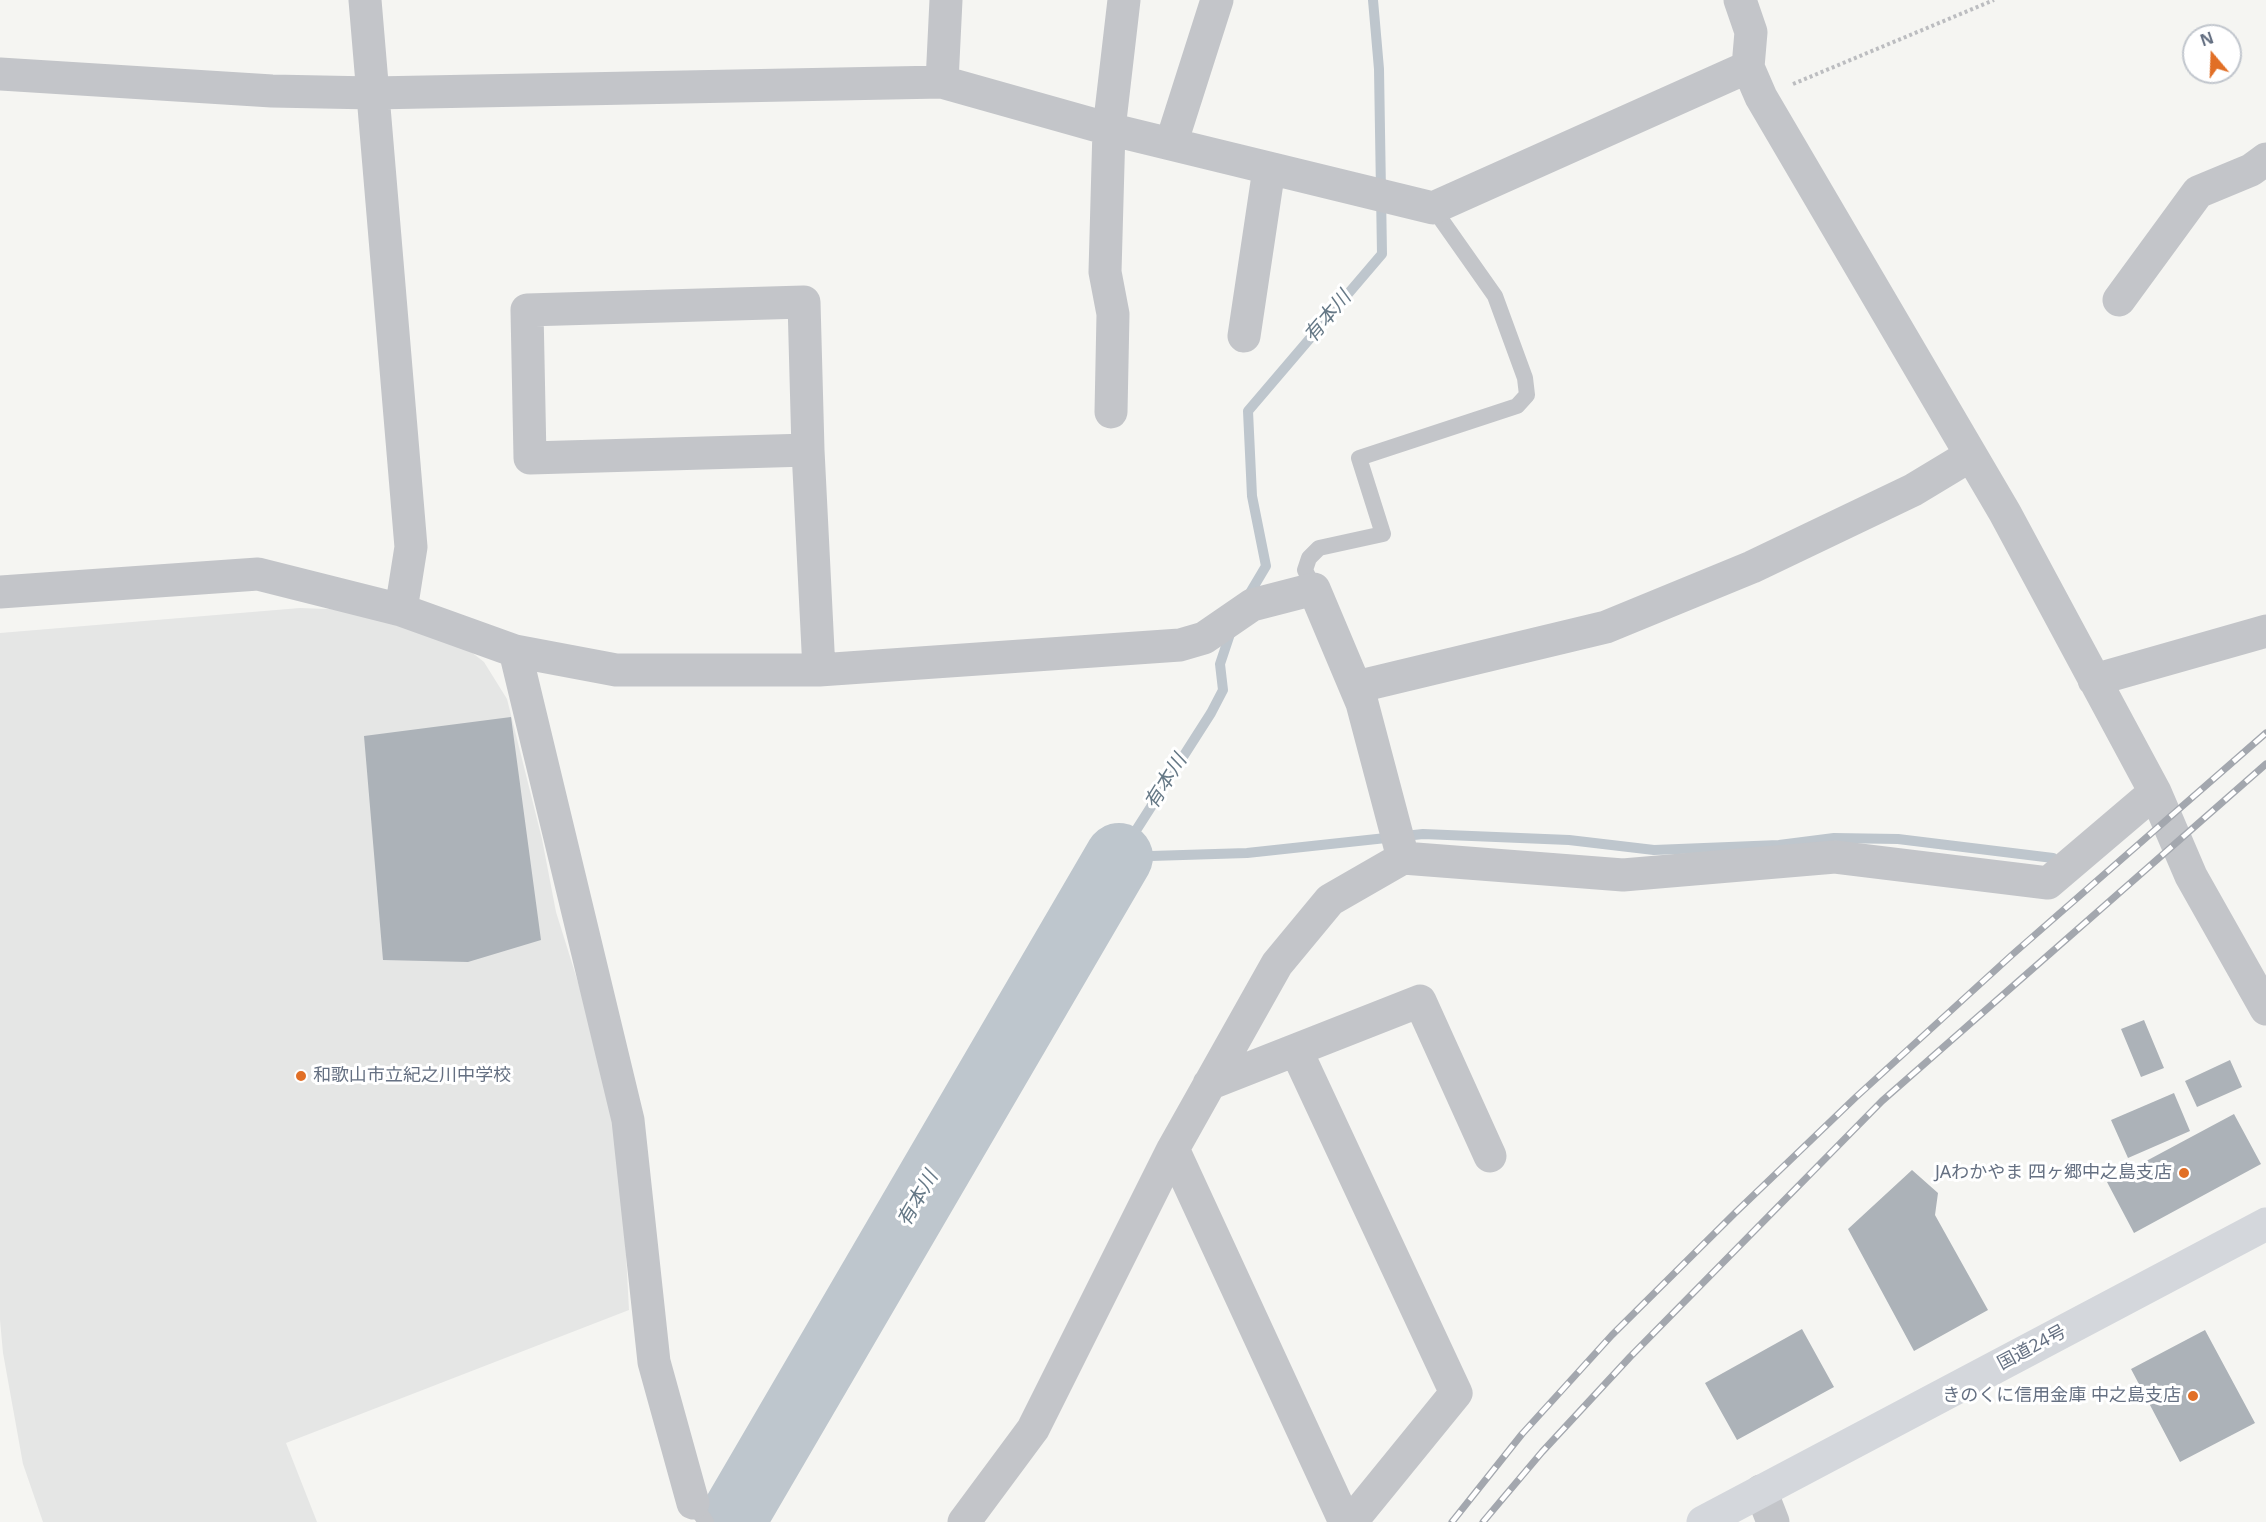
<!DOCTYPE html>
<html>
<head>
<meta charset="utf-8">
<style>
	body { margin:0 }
	#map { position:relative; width:2266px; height:1522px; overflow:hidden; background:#f5f5f2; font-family:"Noto Sans",sans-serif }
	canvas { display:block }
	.north { position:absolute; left:2182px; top:24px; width:60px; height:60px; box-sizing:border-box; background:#fff; border:2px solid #c1c6cd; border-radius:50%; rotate:341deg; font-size:16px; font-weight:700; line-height:24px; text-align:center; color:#657082 }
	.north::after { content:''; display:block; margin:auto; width:21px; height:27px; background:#e16f26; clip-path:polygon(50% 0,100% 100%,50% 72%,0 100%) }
</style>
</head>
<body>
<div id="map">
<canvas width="2266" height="1522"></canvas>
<div class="north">N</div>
</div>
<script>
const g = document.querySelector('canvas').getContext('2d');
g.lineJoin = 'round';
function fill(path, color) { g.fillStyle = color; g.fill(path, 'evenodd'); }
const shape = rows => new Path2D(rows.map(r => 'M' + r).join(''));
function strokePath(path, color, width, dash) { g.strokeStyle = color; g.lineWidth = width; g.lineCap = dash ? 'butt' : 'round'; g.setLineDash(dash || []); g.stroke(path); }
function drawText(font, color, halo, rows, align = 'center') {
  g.font = font + ' "Noto Sans","Noto Sans JP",sans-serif'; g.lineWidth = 6; g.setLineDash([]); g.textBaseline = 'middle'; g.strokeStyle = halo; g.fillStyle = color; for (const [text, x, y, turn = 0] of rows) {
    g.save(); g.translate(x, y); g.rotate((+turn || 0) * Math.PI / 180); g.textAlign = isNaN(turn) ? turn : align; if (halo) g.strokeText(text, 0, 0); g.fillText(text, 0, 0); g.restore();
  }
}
const built = shape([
	[300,608,353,610,456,640,484,662,507,699,542,839,556,912,586,1008,620,1145,629,1310,286,1443,317,1522,43,1522,23,1464,3,1353,0,1320,0,633]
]);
const stream = shape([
	[1247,598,1266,566,1252,496,1248,411,1382,254,1379,69,1373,0],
	[1119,857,1211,713,1223,690,1220,664,1232,628],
	[1119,857,1247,853,1423,834,1569,840,1654,850,1779,845,1834,838,1898,839,2053,858]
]);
const river = shape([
	[731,1522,1119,857]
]);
const building = shape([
	[511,717,541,940,468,962,383,960,364,736],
	[2144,1020,2164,1068,2141,1077,2121,1029],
	[2230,1060,2242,1087,2197,1107,2185,1081],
	[2174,1093,2190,1131,2128,1158,2111,1120],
	[2234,1114,2261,1164,2134,1233,2107,1182],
	[1912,1170,1938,1193,1935,1215,1988,1310,1914,1351,1848,1229],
	[1802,1329,1834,1387,1737,1440,1705,1383],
	[2205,1330,2255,1423,2180,1462,2131,1369]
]);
const path = shape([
	[1793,84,1994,0]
]);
const lane = shape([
	[1314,589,1305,570,1309,558,1319,548,1383,534,1359,458,1517,406,1527,395,1525,378,1495,296,1433,208],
	[693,1503,706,1522]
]);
const street = shape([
	[365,0,411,547,401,610],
	[1740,0,1751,32,1748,67],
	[0,74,272,91,373,93,942,82,1109,129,1433,208,1748,67,1761,97,2005,513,2155,792,2191,876,2266,1009],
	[942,82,946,0],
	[1171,144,1217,0],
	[2119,300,2198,192,2251,170,2266,159],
	[1244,336,1269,169],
	[1111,412,1113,314,1105,272,1109,129,1124,0],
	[808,450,530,458,527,310,804,302,808,450,819,670],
	[0,592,258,574,401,610,515,651,616,670,819,670,1180,645,1204,638,1252,605,1314,589,1362,703,1403,858],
	[515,651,628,1120,654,1362,693,1503],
	[2094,680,2266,631],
	[1356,687,1606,627,1752,567,1913,490,1971,455],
	[1296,1050,1456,1393,1351,1522],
	[1209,1084,1420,1001,1490,1156],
	[1173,1149,1345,1522],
	[1761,1491,1773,1522],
	[964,1522,1033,1429,1173,1149,1277,964,1330,900,1403,858,1623,875,1835,857,2048,883,2155,792]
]);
const highway = shape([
	[1703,1522,2266,1224]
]);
const rail = shape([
	[1452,1522,1522,1434,1612,1335,1736,1212,1856,1097,2013,954,2266,733],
	[1483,1522,1542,1452,1630,1357,1882,1101,2266,764]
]);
const markers = [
	[301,1076,6,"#e16f26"],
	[2184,1173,6,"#e16f26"],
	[2193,1396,6,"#e16f26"]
];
const poiNames = [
	["和歌山市立紀之川中学校",313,1076,"left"],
	["JAわかやま 四ヶ郷中之島支店",2172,1173],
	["きのくに信用金庫 中之島支店",2181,1396]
];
const streetNames = [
	["国道24号",2032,1348,-28]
];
const waterNames = [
	["有本川",1328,317,-50],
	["有本川",1166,782,-58],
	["有本川",918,1199,-60]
];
fill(built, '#e5e6e5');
strokePath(stream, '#bec6cd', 10);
strokePath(river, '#bec6cd', 68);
fill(building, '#acb2b8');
strokePath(path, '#bcbdc0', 4, [3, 3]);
strokePath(lane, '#c3c5c9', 16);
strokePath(street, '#c3c5c9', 33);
strokePath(highway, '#d4d7dc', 33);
strokePath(rail, '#a3a7ae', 7);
strokePath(rail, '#fff', 4.5, [14]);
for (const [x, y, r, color] of markers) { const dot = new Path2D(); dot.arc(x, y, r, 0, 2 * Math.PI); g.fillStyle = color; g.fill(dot); strokePath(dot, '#fff', 2); }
drawText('18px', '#657082', '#fff', poiNames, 'right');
drawText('18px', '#657082', '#fff', streetNames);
drawText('italic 20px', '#657886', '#fff', waterNames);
</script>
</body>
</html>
